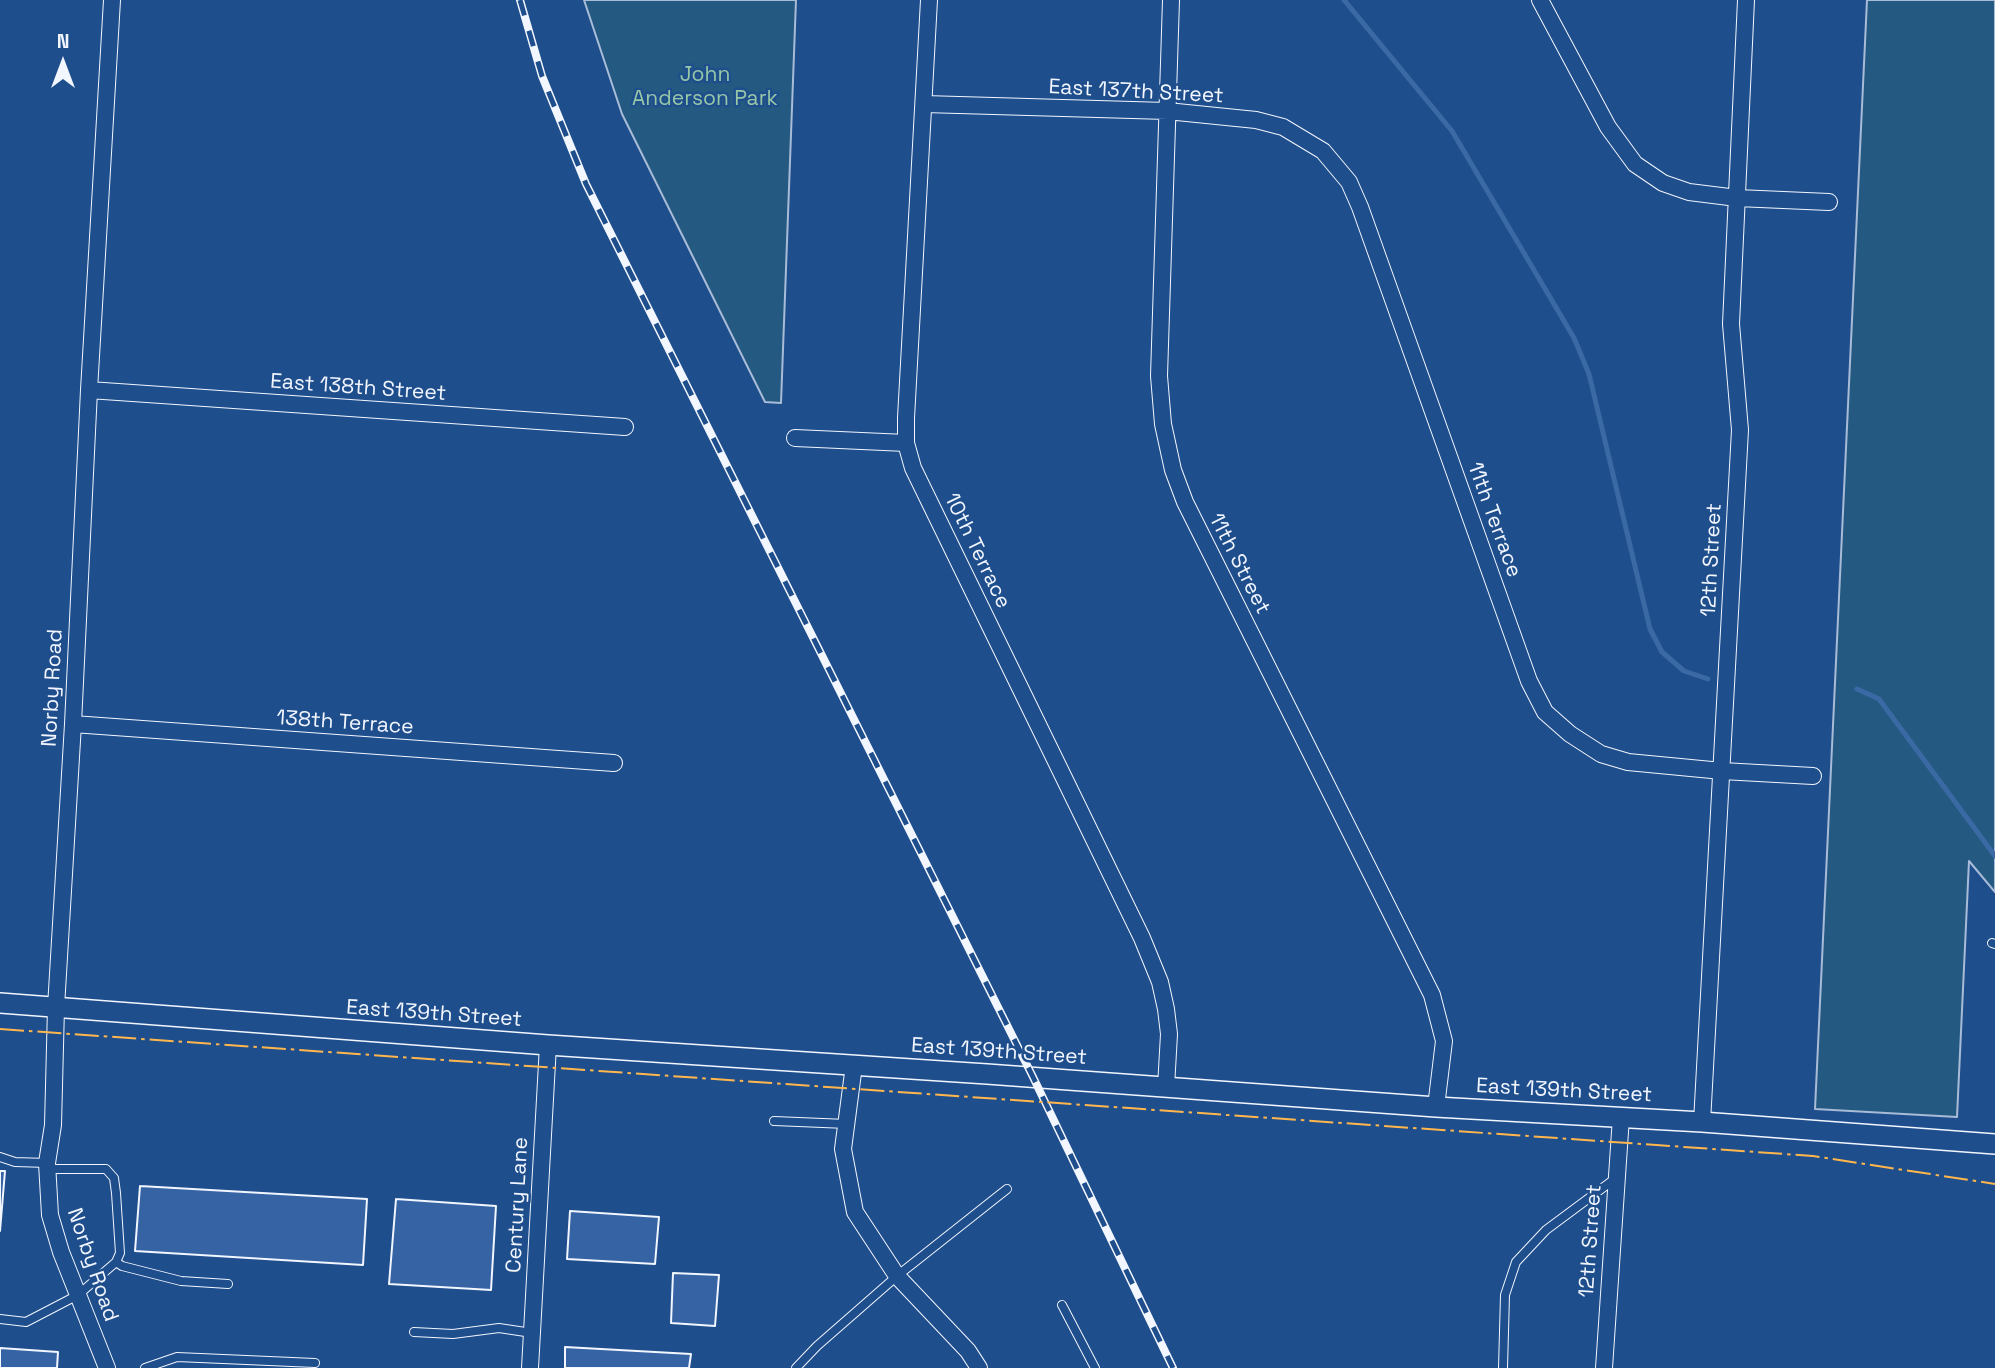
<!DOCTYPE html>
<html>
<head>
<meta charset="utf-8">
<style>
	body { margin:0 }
	#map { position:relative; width:1995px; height:1368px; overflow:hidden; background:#1f4e8c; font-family:"Space Grotesk",sans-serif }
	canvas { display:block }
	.north { position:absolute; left:28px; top:28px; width:70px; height:70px; -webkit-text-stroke:5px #1f4e8c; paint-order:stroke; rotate:0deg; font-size:19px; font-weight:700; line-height:28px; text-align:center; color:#f2f6ff }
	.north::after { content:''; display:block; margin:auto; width:24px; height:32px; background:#f2f6ff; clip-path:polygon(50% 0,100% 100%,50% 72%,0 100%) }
</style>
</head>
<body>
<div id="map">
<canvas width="1995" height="1368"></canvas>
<div class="north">N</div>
</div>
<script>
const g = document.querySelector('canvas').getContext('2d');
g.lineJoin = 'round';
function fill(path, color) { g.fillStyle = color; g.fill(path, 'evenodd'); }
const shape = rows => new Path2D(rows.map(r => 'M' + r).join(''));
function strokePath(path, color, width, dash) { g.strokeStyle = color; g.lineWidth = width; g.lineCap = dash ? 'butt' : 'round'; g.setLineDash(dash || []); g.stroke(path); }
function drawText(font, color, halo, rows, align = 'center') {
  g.font = font + ' "Space Grotesk",sans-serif'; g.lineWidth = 5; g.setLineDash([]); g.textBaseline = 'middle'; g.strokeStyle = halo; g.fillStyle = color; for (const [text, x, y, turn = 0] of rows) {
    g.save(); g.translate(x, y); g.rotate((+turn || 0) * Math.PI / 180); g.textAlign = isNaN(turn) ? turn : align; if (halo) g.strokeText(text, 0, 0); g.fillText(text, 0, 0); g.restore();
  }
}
const green = shape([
	[584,0,796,0,781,403,765,402,622,114,584,0],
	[1867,0,1995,0,1995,892,1969,861,1957,1117,1815,1109,1867,0]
]);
const stream = shape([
	[1344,0,1452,131,1574,338,1589,374,1650,629,1662,652,1684,671,1708,679],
	[1857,689,1879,699,1995,856]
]);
const building = shape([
	[0,1171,5,1171,0,1231,0,1171],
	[140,1186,367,1199,363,1265,135,1251,140,1186],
	[396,1199,496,1206,491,1290,389,1284,396,1199],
	[570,1211,659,1217,655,1264,567,1259,570,1211],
	[673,1273,719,1275,715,1326,671,1323,673,1273],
	[565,1347,691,1354,689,1368,565,1368,565,1347],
	[0,1348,58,1352,57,1368,0,1368,0,1348]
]);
const service = shape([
	[1992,943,1995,944],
	[774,1121,847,1124],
	[0,1157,15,1162,47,1163],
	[116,1262,122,1266,181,1281,228,1284],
	[1062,1305,1095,1368],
	[0,1319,26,1322,78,1295,116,1262,120,1253,116,1193,114,1178,106,1169,47,1169],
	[414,1332,453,1334,499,1328,532,1333],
	[145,1368,177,1357,315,1363],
	[796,1368,817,1346,897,1276,1007,1189],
	[1503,1368,1505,1295,1516,1262,1546,1230,1616,1178]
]);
const minor = shape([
	[929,0,906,418,906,443,913,468,1142,938,1160,982,1166,1009,1169,1034,1166,1087],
	[1171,0,1159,376,1163,424,1173,470,1185,502,1432,995,1444,1041,1436,1107],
	[1540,0,1608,127,1635,164,1663,183,1689,192,1737,198,1829,202],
	[924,104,1167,111,1256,120,1283,127,1323,151,1349,182,1360,207,1529,681,1545,712,1570,734,1601,754,1628,762,1722,771,1813,776],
	[89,390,625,427],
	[795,438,906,443],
	[73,724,614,763],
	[854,1065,843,1149,855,1212,897,1276,968,1351,979,1368],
	[1702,1122,1740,430,1731,324,1746,0],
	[107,1368,61,1252,50,1215,47,1163,53,1125,56,1007,73,724,89,390,112,0],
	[530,1368,548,1045],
	[1604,1368,1621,1117]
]);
const tertiary = shape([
	[0,1003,548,1045,987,1074,1436,1107,1702,1122,1995,1144]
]);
const rail = shape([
	[520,0,542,76,586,184,1033,1077,1173,1368]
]);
const power = shape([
	[0,1029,1813,1156,1995,1184]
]);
const parkNames = [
	["John",705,75],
	["Anderson Park",705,99]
];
const streetNames = [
	["East 137th Street",1136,92,3],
	["East 138th Street",358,388,4],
	["11th Terrace",1494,520,70],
	["10th Terrace",977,551,64],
	["12th Street",1712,560,-87],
	["11th Street",1239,564,63],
	["Norby Road",53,688,-87],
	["138th Terrace",345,723,4],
	["East 139th Street",434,1014,4],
	["East 139th Street",999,1052,4],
	["East 139th Street",1564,1091,3],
	["Century Lane",518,1205,-87],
	["12th Street",1591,1241,-86],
	["Norby Road",92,1265,71]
];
fill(green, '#245a82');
strokePath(green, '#a8bbd7', 2);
strokePath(stream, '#3b69a3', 5);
fill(building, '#3563a3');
strokePath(building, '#f2f6ff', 2);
strokePath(service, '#f2f6ff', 10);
strokePath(minor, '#f2f6ff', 18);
strokePath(tertiary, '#f2f6ff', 22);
strokePath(service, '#1f4e8c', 8);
strokePath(minor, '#1f4e8c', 16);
strokePath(tertiary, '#1f4e8c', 19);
strokePath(rail, '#f2f6ff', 8);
strokePath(rail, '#1f4e8c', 5, [16]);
strokePath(power, '#ffb74d', 2, [24, 5, 3.5, 5]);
drawText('21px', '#97c8a6', '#1f4e8c', parkNames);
drawText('21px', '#f2f6ff', '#1f4e8c', streetNames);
</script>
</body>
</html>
